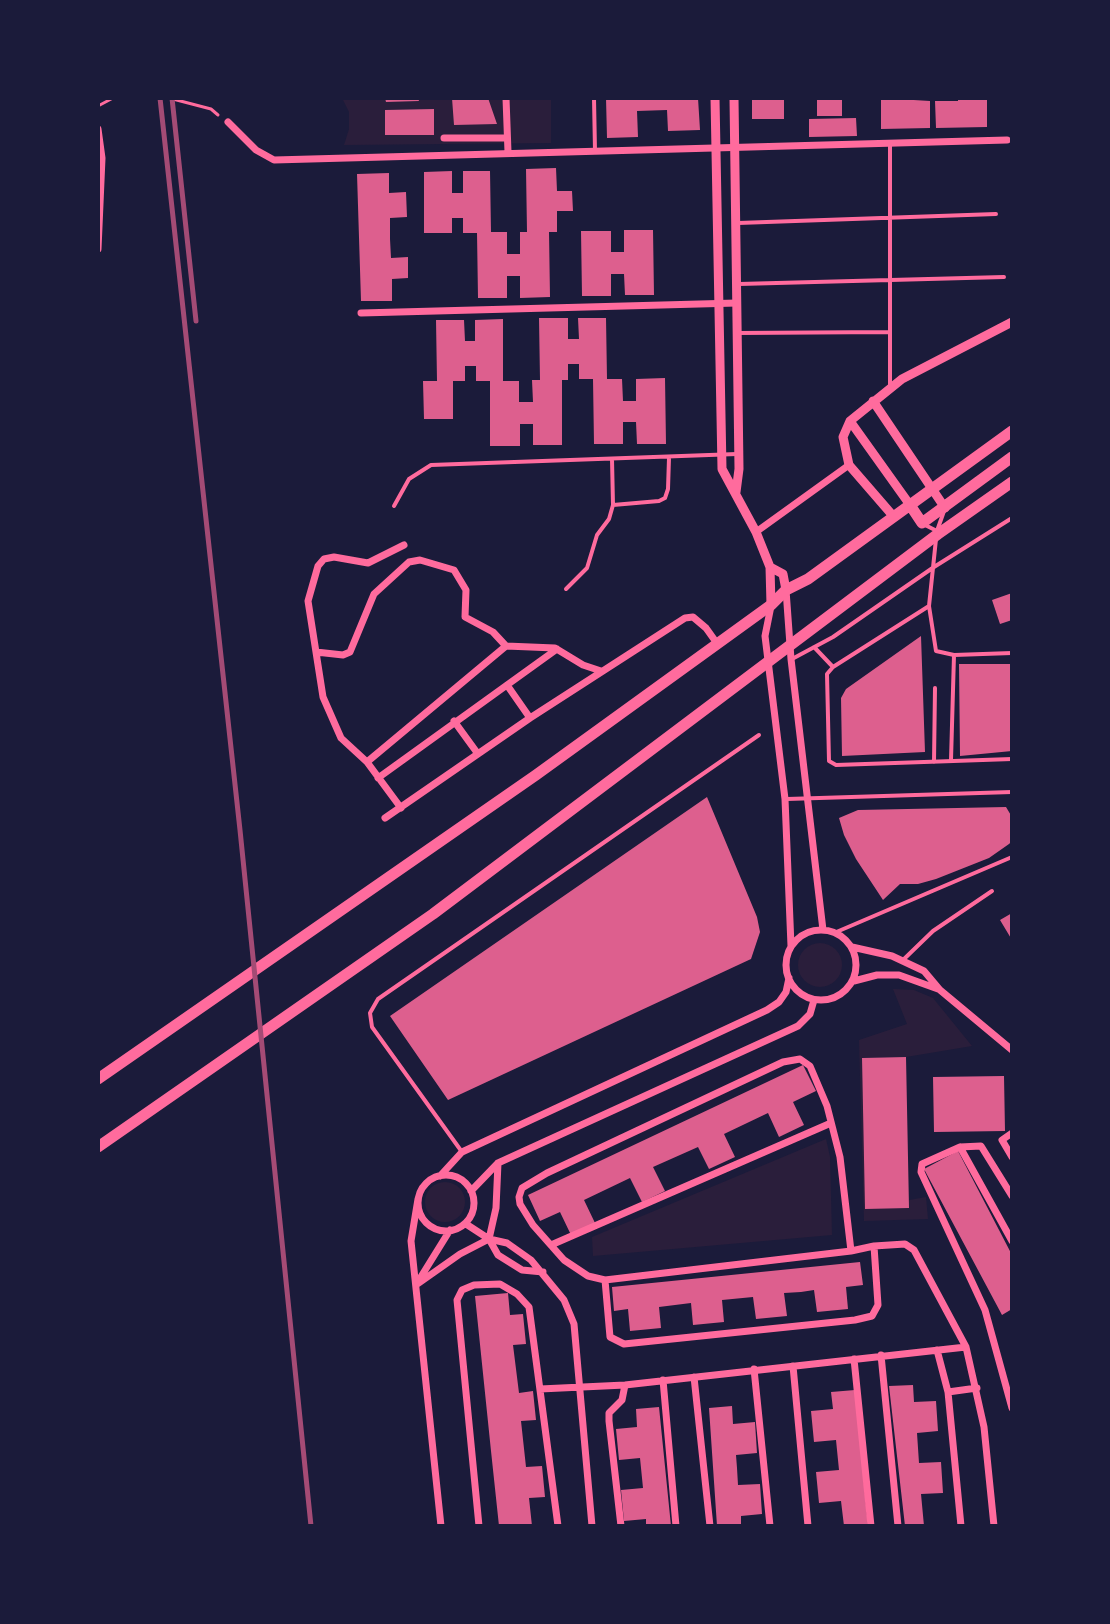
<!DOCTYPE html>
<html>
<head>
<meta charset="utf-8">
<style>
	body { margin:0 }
	#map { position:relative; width:1110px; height:1624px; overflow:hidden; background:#1b1b3a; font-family:Spectral,serif }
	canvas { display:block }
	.frame { position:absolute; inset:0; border:100px solid #1b1b3a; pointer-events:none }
</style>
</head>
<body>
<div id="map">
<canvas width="1110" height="1624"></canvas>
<div class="frame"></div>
</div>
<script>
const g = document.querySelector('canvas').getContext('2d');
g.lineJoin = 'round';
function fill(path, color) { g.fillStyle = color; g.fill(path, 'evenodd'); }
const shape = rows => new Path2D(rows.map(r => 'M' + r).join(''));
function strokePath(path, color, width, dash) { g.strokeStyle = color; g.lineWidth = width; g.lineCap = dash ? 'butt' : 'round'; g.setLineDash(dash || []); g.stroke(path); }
const green = shape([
	[551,98,551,143,344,145,349,129,349,112,342,98],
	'798 965a22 22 0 1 1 44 0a22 22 0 1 1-44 0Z',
	[893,989,914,990,933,998,972,1046,906,1057,862,1058,865,1208,926,1197,928,1219,864,1221,859,1040,907,1024],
	[826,1139,830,1157,832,1235,593,1256,592,1237],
	'425 1202a20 20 0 1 1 40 0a20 20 0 1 1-40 0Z'
]);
const building = shape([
	[385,98,418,98,419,101,386,102],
	[452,98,488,98,497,124,454,125],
	[606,98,698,98,700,130,668,131,667,110,637,111,638,137,607,138],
	[752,98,784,98,784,119,752,119],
	[817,98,842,98,842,116,817,116],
	[881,98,930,101,930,128,881,129],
	[958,98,987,98,987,127,936,128,935,101,958,101],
	[434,109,434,135,385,135,385,110],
	[856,118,857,136,809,137,809,119],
	[556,168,557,191,572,191,573,211,557,211,557,232,549,232,550,297,520,298,520,276,507,276,507,298,478,298,477,233,463,233,463,218,452,218,452,233,424,233,424,172,452,171,452,193,463,193,463,171,490,171,491,232,507,232,507,254,520,254,520,232,527,232,526,169],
	[389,173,389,193,406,192,407,217,390,218,390,239,391,258,408,257,408,278,392,279,392,301,361,301,357,174],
	[624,230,653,230,654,295,625,295,624,274,611,274,611,296,582,296,581,231,611,231,611,252,624,252],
	[539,318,568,318,568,339,579,339,578,318,606,318,607,379,622,379,623,401,636,401,636,379,665,378,666,444,637,444,636,422,623,422,623,444,594,444,593,379,579,379,579,364,568,364,568,380,562,380,562,445,533,445,533,424,520,424,520,446,490,446,490,381,476,381,476,366,465,366,465,381,453,381,453,419,424,419,423,381,437,381,436,320,464,320,465,341,475,341,475,320,503,319,503,381,519,381,519,402,533,402,532,380,540,380],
	[1012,593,1012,620,1000,624,992,600],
	[921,636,925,752,842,756,841,698,846,689],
	[959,664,1012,664,1012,751,960,756],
	[707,797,757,917,760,932,751,959,448,1100,390,1016],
	[1006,807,1012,817,1012,841,1009,844,989,858,936,879,918,884,900,884,883,900,856,859,844,835,839,818,858,810],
	[1012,913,1012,940,1000,920],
	[906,1057,909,1208,865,1209,862,1058],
	[803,1065,816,1091,793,1102,804,1125,779,1137,768,1113,724,1134,735,1157,709,1169,698,1147,653,1167,665,1191,642,1202,630,1178,584,1200,595,1223,571,1235,560,1212,540,1221,528,1195],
	[1004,1076,1005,1131,934,1132,933,1077],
	[958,1151,1012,1255,1012,1309,1002,1315,924,1169],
	[860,1262,863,1285,846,1287,848,1309,817,1312,814,1290,801,1292,784,1293,787,1316,756,1319,753,1297,722,1300,724,1322,693,1325,691,1303,659,1307,661,1328,630,1331,628,1309,614,1311,612,1287],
	[508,1293,510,1315,523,1314,526,1344,513,1345,519,1393,533,1391,536,1420,521,1421,526,1467,542,1466,545,1497,529,1498,532,1526,499,1526,491,1451,475,1296],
	[913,1385,914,1402,936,1401,938,1431,917,1433,919,1463,941,1462,943,1493,921,1494,924,1526,905,1526,889,1386],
	[855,1390,868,1526,844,1526,841,1501,819,1503,816,1472,839,1470,836,1440,814,1442,811,1411,833,1409,831,1392],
	[732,1406,733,1424,755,1422,757,1453,736,1455,737,1468,738,1485,760,1484,762,1514,741,1516,741,1526,717,1526,709,1408],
	[659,1407,671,1526,646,1526,646,1519,624,1521,621,1490,643,1488,640,1458,619,1460,616,1429,637,1427,636,1409]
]);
const path = shape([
	[169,98,211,109,218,115],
	[98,106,113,98]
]);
const service = shape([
	[594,98,595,151],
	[738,223,996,214],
	[739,284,1004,277],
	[737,333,890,332],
	[890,386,890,144],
	[613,505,659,501,665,498,668,489,669,458],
	[394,506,409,479,431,465,737,454],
	[925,525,937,531,944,511],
	[936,539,929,606,936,651,954,655,1012,653],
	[566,589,587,568,597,535,609,519,613,505,612,459],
	[929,606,833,667,827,674,829,761,836,765,1012,759],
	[814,647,833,667],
	[792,659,833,637,934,567,1012,518],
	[951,760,954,655],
	[934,762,935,688],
	[787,799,1012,792],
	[834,933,1012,857],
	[903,960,933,931,992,891],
	[462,1152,372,1027,370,1013,378,999,759,735]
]);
const minor = shape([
	[506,98,508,152],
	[228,122,256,150,274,160,1007,140],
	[98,129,102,158,98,249],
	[444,138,507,138],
	[361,313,737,303],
	[756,532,849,465],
	[404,545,368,563,334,557,324,559,318,566,308,601,323,697,341,738,367,762,506,646],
	[786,590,791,659,823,930],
	[771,606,765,636,785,799,791,946],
	[506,646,555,648,583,665,601,671],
	[316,652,343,655,350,652,374,594,409,562,420,560,454,570,466,590,465,617,493,632,506,646],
	[530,718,507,685,557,649],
	[454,721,478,754],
	[367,762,401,808],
	[378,778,507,685],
	[385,818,530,718,685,618,693,617,706,628,716,642],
	'786 965a35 35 0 1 1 70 0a35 35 0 1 1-70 0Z',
	[852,947,892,956,924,971,940,990,1012,1050],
	[854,981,877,975,899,975,938,989],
	[1012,1133,1002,1140,1012,1157],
	[960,1147,1012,1241],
	[498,1163,496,1208,489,1239,498,1255,522,1270,543,1272],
	'418 1203a28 28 0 1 1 56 0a28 28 0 1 1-56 0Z',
	[440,1176,462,1152,767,1010,779,1002,786,992,789,978],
	[471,1191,498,1163,798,1026,810,1014,814,1000],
	[1012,1196,981,1146,960,1147,922,1164,921,1172,985,1310,1012,1408],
	[418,1199,411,1241,441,1526],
	[466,1224,489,1239,507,1243,531,1260,564,1300,574,1324,592,1526],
	[551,1245,831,1123],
	[851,1251,840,1157,827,1106,810,1066,800,1059,783,1062,547,1173,522,1188,519,1197,520,1204,533,1225,564,1260,588,1276,605,1280,851,1251,874,1246,905,1244,914,1250,966,1347,984,1427,994,1526],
	[419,1280,450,1230],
	[605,1280,610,1337,624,1344,855,1320,872,1316,878,1305,874,1246],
	[416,1285,460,1254,489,1239],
	[937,1350,948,1392,961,1526],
	[881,1355,898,1526],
	[854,1359,871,1526],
	[793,1366,808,1526],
	[754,1369,770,1526],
	[694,1377,710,1526],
	[663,1380,676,1526],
	[540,1389,625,1385,966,1347],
	[948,1392,977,1388],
	[479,1526,457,1300,462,1290,474,1285,500,1284,517,1294,529,1307,558,1526],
	[621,1526,609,1421,609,1413,622,1400,625,1385]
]);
const tertiary = shape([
	[715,98,722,469,756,532,770,567,771,605],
	[734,98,739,469,736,492],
	[873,401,945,508],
	[850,421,910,505],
	[894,517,849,465,843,437,850,421,902,379,1012,322],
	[770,567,783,574,786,590]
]);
const primary = shape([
	[910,505,922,523,1012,457],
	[98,1079,536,775,771,605,786,590,808,579,1012,431],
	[98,1147,433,914,938,534,1012,482]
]);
const rail = shape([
	[160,98,240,830,311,1526],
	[172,98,196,321]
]);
fill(green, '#2a1e3b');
fill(building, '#dd5f8e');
strokePath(path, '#ff6b9d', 3);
strokePath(service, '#ff6b9d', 4);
strokePath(minor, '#ff6b9d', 7);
strokePath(tertiary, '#ff6b9d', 9);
strokePath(primary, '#ff6b9d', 11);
strokePath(rail, '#a44b75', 5);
</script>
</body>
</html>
